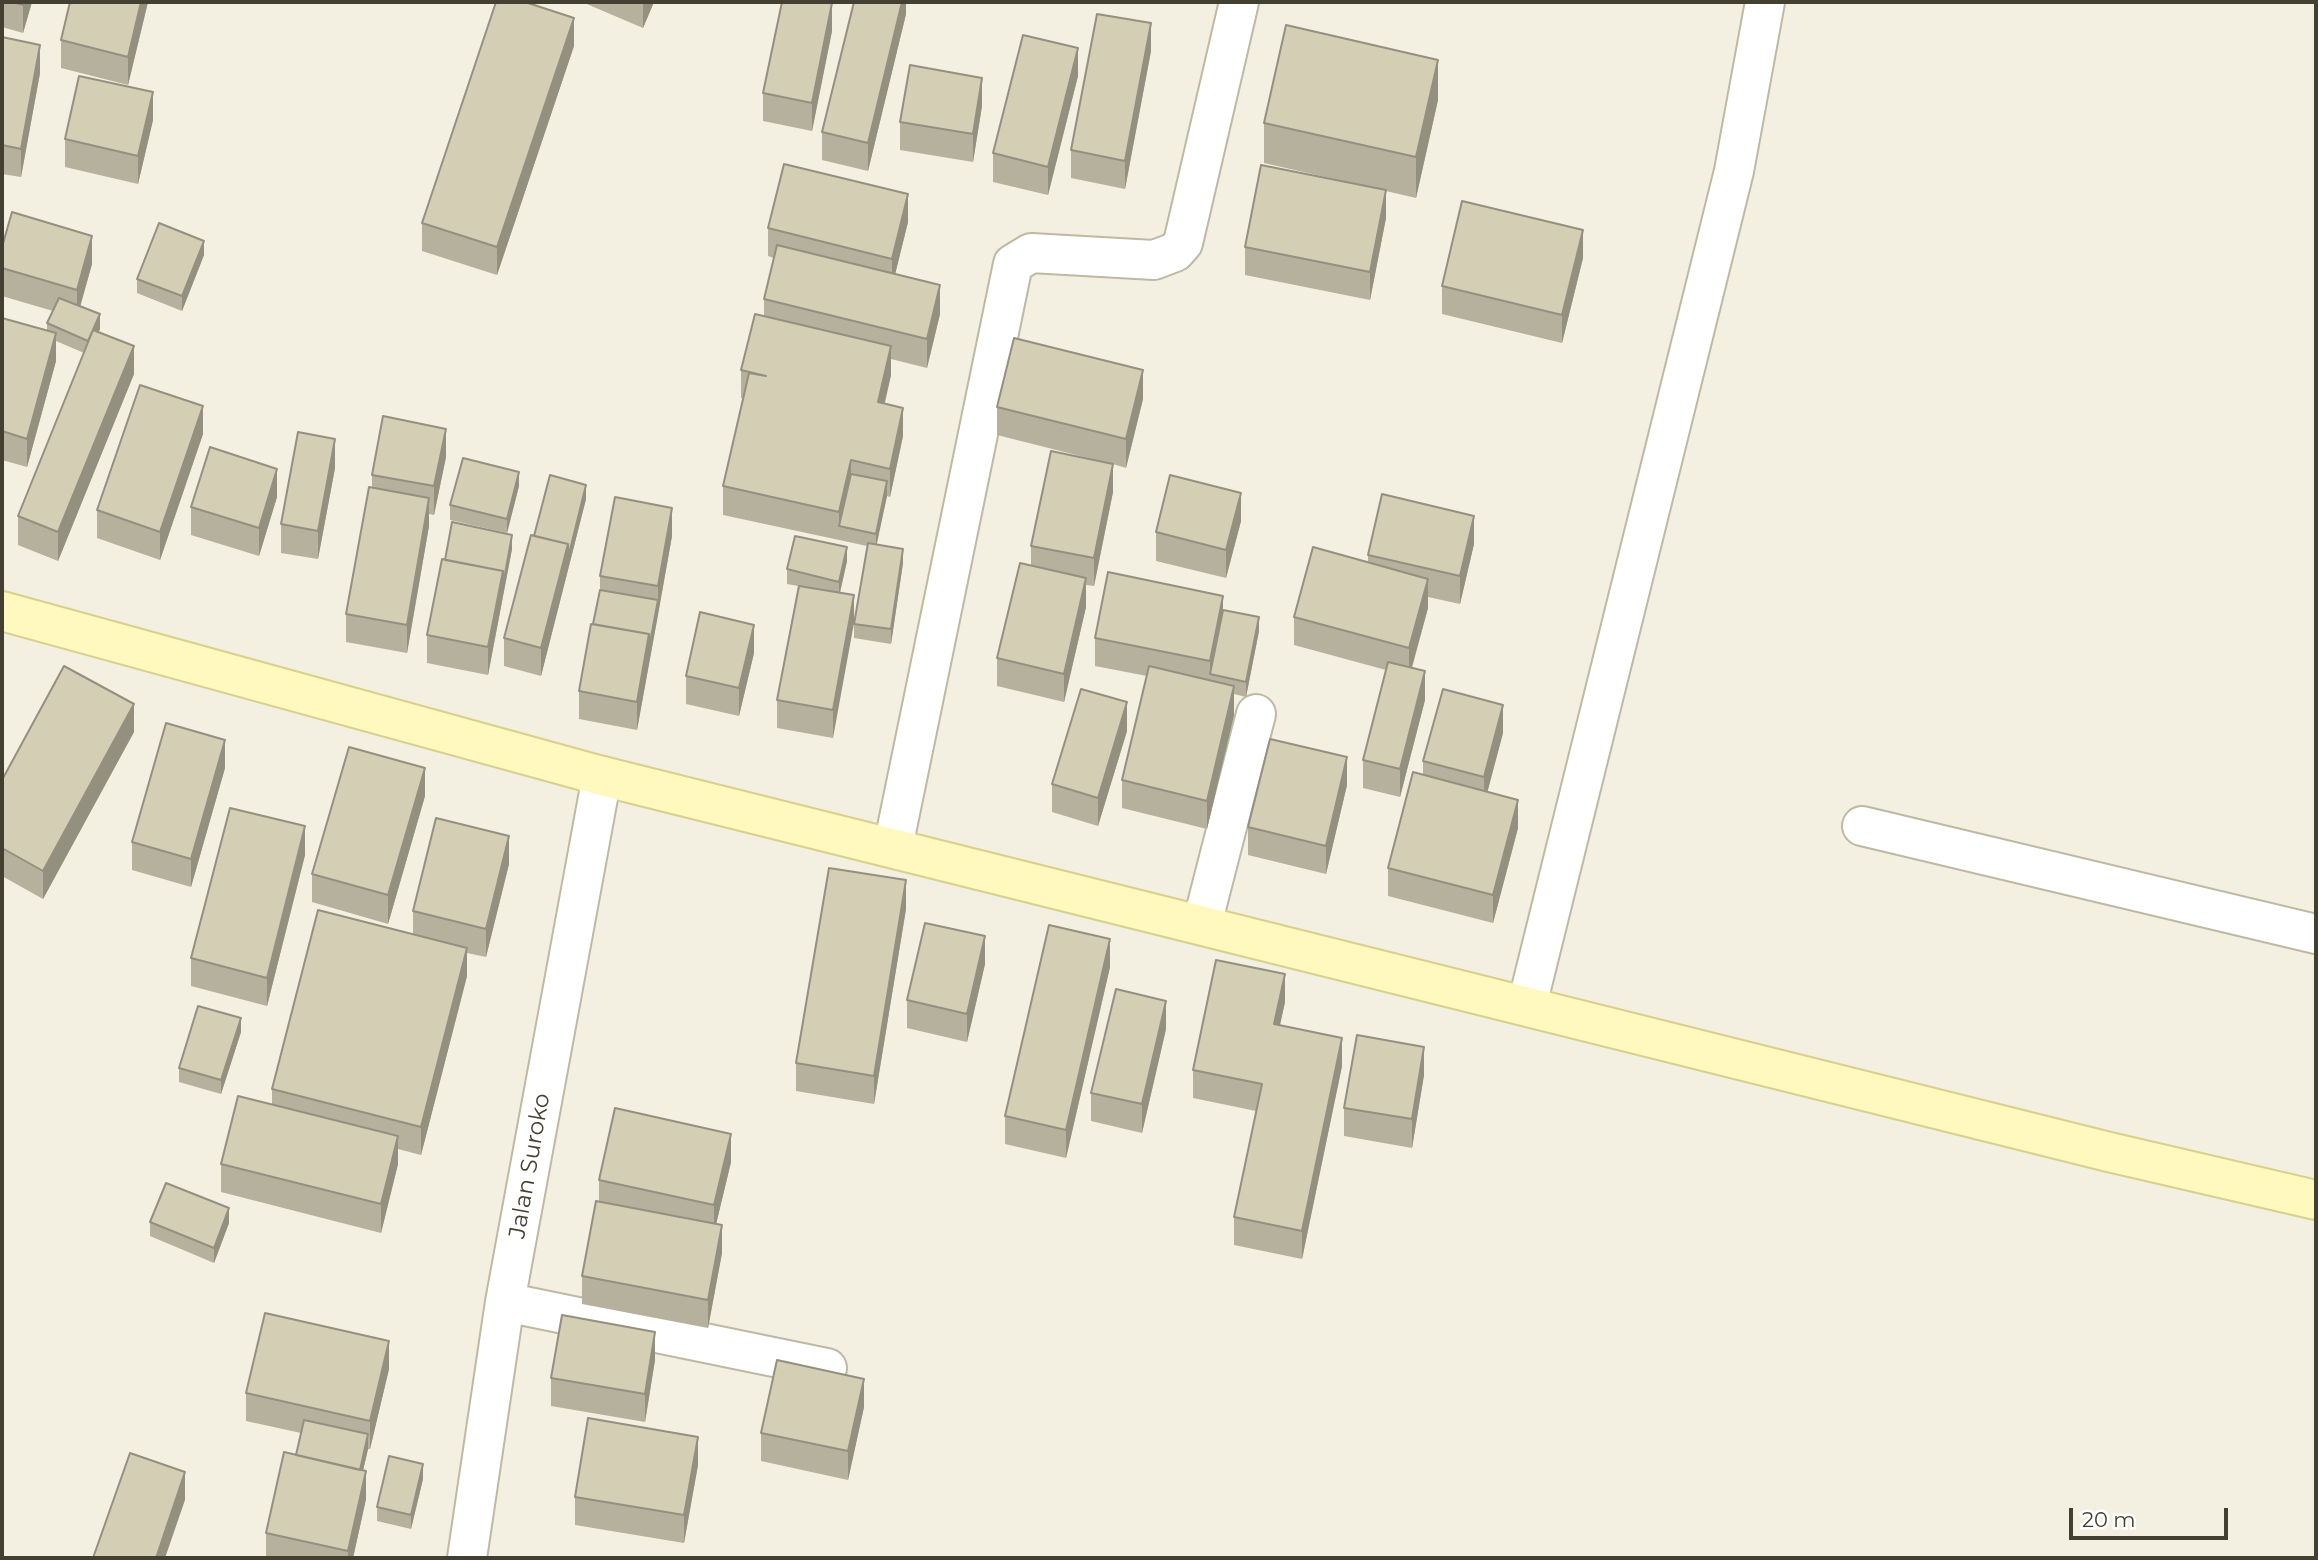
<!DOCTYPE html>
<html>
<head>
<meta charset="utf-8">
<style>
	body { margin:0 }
	#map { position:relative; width:2318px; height:1560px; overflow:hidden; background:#f3f0e1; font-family:Montserrat,sans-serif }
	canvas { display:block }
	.frame { position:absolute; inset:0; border:4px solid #444031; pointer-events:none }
	.scale { position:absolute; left:2069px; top:1508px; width:159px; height:32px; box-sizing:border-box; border:4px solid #444031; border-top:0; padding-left:9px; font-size:21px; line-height:24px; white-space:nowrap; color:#444031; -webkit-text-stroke:5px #fff; paint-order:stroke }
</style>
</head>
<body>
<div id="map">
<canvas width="2318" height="1560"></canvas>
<div class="frame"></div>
<div class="scale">20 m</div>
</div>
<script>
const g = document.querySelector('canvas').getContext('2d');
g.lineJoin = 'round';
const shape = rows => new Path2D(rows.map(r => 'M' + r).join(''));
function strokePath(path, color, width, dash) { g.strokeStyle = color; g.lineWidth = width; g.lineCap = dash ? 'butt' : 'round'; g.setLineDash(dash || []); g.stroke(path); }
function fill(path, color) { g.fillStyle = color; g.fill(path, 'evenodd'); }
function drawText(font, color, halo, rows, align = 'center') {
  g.font = font + ' Montserrat,sans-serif'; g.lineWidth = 7; g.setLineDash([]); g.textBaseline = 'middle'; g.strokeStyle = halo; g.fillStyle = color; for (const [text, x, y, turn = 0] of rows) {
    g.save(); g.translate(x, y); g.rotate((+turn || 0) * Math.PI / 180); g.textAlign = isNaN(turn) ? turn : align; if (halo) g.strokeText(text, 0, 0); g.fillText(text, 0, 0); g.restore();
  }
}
const street = shape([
	[1862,826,2316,934],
	[893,847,1013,264,1031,253,1154,260,1175,252,1183,243,1239,2],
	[1202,924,1256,714],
	[1527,1005,1734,171,1765,2],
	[505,1302,827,1368],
	[467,1558,505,1302,602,776]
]);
const secondary = shape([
	[2,611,602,776,2109,1152,2316,1200]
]);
const wall = shape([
	[2,2,32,2,23,33,2,27],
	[70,2,148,2,128,85,61,68,61,40],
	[582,2,654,2,643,28],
	[906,2,906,14,868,171,822,160,822,132],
	[832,31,812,131,763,121,763,93],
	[2,37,40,73,21,177,2,174],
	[574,46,497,275,422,251,422,223],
	[1151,51,1125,189,1071,178,1071,150],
	[1078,76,1048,195,993,182,993,153],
	[1438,100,1416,198,1386,191,1386,218,1370,300,1245,275,1245,247,1347,182,1264,163,1264,123],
	[982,106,973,162,900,150,900,122],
	[153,120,138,184,65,167,65,139],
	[908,222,895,274,940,314,927,368,891,359,891,375,885,403,903,436,890,497,887,496,876,544,903,563,891,644,854,638,854,624,867,546,723,515,723,486,743,398,741,398,741,370,764,316,764,299,774,258,768,256,768,228],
	[2,247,92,264,80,306,100,329,98,332,134,374,58,561,18,545,18,516,84,353,56,341,56,361,27,467,2,460,2,318,47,331,47,323,53,311,2,296],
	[204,255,182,311,137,293,137,279],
	[1583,258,1562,343,1442,314,1442,286],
	[1143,399,1126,468,1113,464,1113,492,1094,586,1086,585,1086,607,1064,702,997,686,997,658,1031,565,1031,546,1108,463,997,435,997,407],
	[203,434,160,560,97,538,97,510],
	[446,457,434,515,429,514,429,526,407,653,346,642,346,614,372,488,372,475],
	[335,468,318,559,281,553,281,524],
	[519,486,507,533,450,520,450,505],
	[277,497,259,556,191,535,191,507],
	[586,499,541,676,504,666,504,638,534,536],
	[1241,521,1226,578,1156,561,1156,532],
	[672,536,637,730,579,719,579,691,593,624,600,590,600,576],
	[1474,544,1460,604,1428,597,1428,608,1412,668,1425,700,1400,797,1363,788,1363,760,1386,670,1294,645,1294,617,1368,563,1368,555],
	[512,549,488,675,427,663,427,635,445,560],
	[847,561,840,593,833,738,777,728,777,700,798,586,787,584,787,569],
	[1223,610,1259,631,1246,697,1234,694,1234,715,1207,829,1122,808,1122,780,1147,676,1095,666,1095,638],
	[754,653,739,716,686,704,686,676],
	[1127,731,1098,826,1052,812,1052,784],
	[134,732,43,899,2,876,2,780],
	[1503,733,1487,792,1518,828,1493,923,1388,896,1388,868,1423,775,1423,761],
	[225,768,191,887,132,870,132,842],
	[1347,785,1326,874,1248,855,1248,827],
	[425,796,388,924,312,902,312,874],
	[305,855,267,1006,191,986,191,958],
	[509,864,486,957,467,953,467,976,421,1155,398,1149,398,1164,381,1233,221,1192,221,1164,272,1105,272,1089,413,934,413,911],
	[906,909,874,1104,796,1091,796,1063],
	[985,964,967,1042,907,1028,907,1000],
	[1110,967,1066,1158,1005,1144,1005,1116],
	[1285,1002,1280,1025,1342,1066,1302,1259,1234,1245,1234,1217,1256,1111,1193,1098,1193,1070],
	[1166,1029,1142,1133,1091,1121,1091,1093],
	[241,1032,221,1094,179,1082,179,1068],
	[1424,1075,1412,1148,1344,1136,1344,1108],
	[731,1162,716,1224,722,1253,708,1328,582,1304,582,1276,599,1201,599,1180],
	[150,1222,229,1223,214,1263,150,1236],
	[655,1360,645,1422,551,1406,551,1378],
	[389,1369,370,1449,368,1449,363,1470,366,1499,353,1558,266,1558,266,1533,296,1455,301,1433,246,1421,246,1393],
	[864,1407,848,1480,761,1461,761,1433],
	[698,1465,684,1543,575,1525,575,1497],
	[423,1479,411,1529,377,1521,377,1507]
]);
const shadedWall = shape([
	[24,2,32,2,23,33,23,5],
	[141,2,148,2,128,85,128,57],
	[643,2,654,2,643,28],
	[902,2,906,2,906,14,868,171,868,143],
	[832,3,832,31,812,131,812,103],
	[574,18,574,46,497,275,497,247],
	[1151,23,1151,51,1125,189,1125,161],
	[40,45,40,73,21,177,21,149],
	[1078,48,1078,76,1048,195,1048,167],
	[1438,60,1438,100,1416,198,1416,157],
	[982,78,982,106,973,162,973,134],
	[153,92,153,120,138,184,138,156],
	[1386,190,1386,218,1370,300,1370,272],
	[908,194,908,222,892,287,892,259],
	[1583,230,1583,258,1562,343,1562,315],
	[92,236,92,264,77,318,77,290],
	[204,241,204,255,182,311,182,296],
	[940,285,940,314,927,368,927,339],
	[100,314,100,329,88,355,88,341],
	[56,333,56,361,27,467,27,439],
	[134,346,134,374,58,561,58,532],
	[891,346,891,375,878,430,878,402],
	[1143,370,1143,399,1126,468,1126,439],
	[203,406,203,434,160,560,160,532],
	[903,408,903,436,890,497,890,469],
	[446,429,446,457,434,515,434,486],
	[335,439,335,468,318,559,318,531],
	[851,460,851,488,839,526,839,512],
	[1113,464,1113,492,1094,586,1094,558],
	[277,469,277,497,259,556,259,528],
	[519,472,519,486,507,533,507,519],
	[887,481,887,496,876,548,876,534],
	[586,485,586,499,541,676,541,648,568,544],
	[1241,493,1241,521,1226,578,1226,550],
	[429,498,429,526,407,653,407,625],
	[672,508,672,536,658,615,658,586],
	[1474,516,1474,544,1460,604,1460,576],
	[512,535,512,549,488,675,488,647,503,571],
	[847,547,847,561,839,596,839,582],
	[903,549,903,563,891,644,891,629],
	[1086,578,1086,607,1064,702,1064,674],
	[1428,579,1428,608,1409,677,1409,648],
	[854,595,854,623,833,738,833,710],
	[1223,596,1223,624,1210,674,1210,661],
	[658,600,658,615,637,730,637,702,649,634],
	[1259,617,1259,631,1246,697,1246,682],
	[754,625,754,653,739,716,739,688],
	[1425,671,1425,700,1400,797,1400,769],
	[1234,686,1234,715,1207,829,1207,801],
	[1127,702,1127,731,1098,826,1098,798],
	[134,704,134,732,43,899,43,871],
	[1503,705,1503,733,1484,805,1484,777],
	[225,740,225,768,191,887,191,859],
	[1347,757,1347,785,1326,874,1326,846],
	[425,768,425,796,388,924,388,895],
	[1518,800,1518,828,1493,923,1493,895],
	[305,826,305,855,267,1006,267,978],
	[509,836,509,864,486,957,486,929],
	[906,880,906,909,874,1104,874,1076],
	[985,936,985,964,967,1042,967,1014],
	[1110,939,1110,967,1066,1158,1066,1130],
	[467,948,467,976,421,1155,421,1127],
	[1285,974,1285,1002,1274,1052,1274,1024],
	[1166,1001,1166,1029,1142,1133,1142,1104],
	[241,1018,241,1032,221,1094,221,1080],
	[1342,1038,1342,1066,1302,1259,1302,1231],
	[1424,1047,1424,1075,1412,1148,1412,1119],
	[731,1134,731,1162,714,1233,714,1205],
	[398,1136,398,1164,381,1233,381,1204],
	[229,1208,229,1223,214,1263,214,1248],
	[722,1225,722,1253,708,1328,708,1300],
	[655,1332,655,1360,645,1422,645,1394],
	[389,1341,389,1369,370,1449,370,1421],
	[864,1379,864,1407,848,1480,848,1451],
	[368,1434,368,1449,360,1484,360,1470],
	[698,1437,698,1465,684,1543,684,1515],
	[423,1464,423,1479,411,1529,411,1515],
	[366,1471,366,1499,353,1558,348,1558,348,1551],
	[185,1472,185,1500,165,1558,156,1558]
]);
const building = shape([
	[13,2,24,2,23,5,13,2],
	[70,2,141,2,128,57,61,40,70,2],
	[496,2,525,2,574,18,497,247,422,223,496,2],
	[782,2,826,2,832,3,812,103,763,93,782,2],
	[854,2,902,2,868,143,822,132,854,2],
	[1097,14,1151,23,1125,161,1071,150,1097,14],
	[1286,25,1438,60,1416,157,1264,123,1286,25],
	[1023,35,1078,48,1048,167,993,153,1023,35],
	[2,37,40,45,21,149,2,145,2,37],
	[910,65,982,78,973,134,900,122,910,65],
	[79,76,153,92,138,156,65,139,79,76],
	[784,164,908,194,892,259,768,228,784,164],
	[1261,165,1386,190,1370,272,1245,247,1261,165],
	[1462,201,1583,230,1562,315,1442,286,1462,201],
	[12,212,92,236,77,290,2,268,2,247,12,212],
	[159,223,204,241,182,296,137,279,159,223],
	[777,245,940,285,927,339,764,299,777,245],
	[59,298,100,314,88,341,47,323,59,298],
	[755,314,891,346,878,402,903,408,890,469,851,460,839,512,723,486,749,373,766,376,741,370,755,314],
	[2,318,56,333,27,439,2,431,2,318],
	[93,330,134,346,58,532,18,516,93,330],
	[1014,338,1143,370,1126,439,997,407,1014,338],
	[140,385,203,406,160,532,97,510,140,385],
	[383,416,446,429,434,486,372,475,383,416],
	[298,432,335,439,318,531,281,524,298,432],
	[210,447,277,469,259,528,191,507,210,447],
	[1051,451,1113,464,1094,558,1031,546,1051,451],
	[463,458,519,472,507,519,450,505,463,458],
	[851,474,887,481,876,534,839,526,851,474],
	[550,475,586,485,568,558,568,544,534,536,550,475],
	[1170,475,1241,493,1226,550,1156,532,1170,475],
	[369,487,429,498,407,625,346,614,369,487],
	[1382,494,1474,516,1460,576,1368,555,1382,494],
	[615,497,672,508,658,586,600,576,615,497],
	[452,522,512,535,503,585,503,571,445,560,452,522],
	[531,535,568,544,541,648,504,638,531,535],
	[795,536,847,547,839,582,787,569,795,536],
	[868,543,903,549,891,629,854,624,868,543],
	[1313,547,1428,579,1409,648,1294,617,1313,547],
	[442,559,503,571,488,647,427,635,442,559],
	[1020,563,1086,578,1064,674,997,658,1020,563],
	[1108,572,1223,596,1210,661,1095,638,1108,572],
	[799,586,854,595,833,710,777,700,799,586],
	[600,590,658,600,649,648,649,634,593,624,600,590],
	[1223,610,1259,617,1246,682,1210,674,1223,610],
	[700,612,754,625,739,688,686,676,700,612],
	[591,624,649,634,637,702,579,691,591,624],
	[1388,662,1425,671,1400,769,1363,760,1388,662],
	[64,666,134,704,43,871,2,848,2,780,64,666],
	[1149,666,1234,686,1207,801,1122,780,1149,666],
	[1081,689,1127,702,1098,798,1052,784,1081,689],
	[1443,689,1503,705,1484,777,1423,761,1443,689],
	[166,723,225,740,191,859,132,842,166,723],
	[1270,739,1347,757,1326,846,1248,827,1270,739],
	[349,747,425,768,388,895,312,874,349,747],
	[1413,772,1518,800,1493,895,1388,868,1413,772],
	[230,808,305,826,267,978,191,958,230,808],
	[436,818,509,836,486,929,413,911,436,818],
	[829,868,906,880,874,1076,796,1063,829,868],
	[318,910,467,948,421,1127,272,1089,318,910],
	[925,923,985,936,967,1014,907,1000,925,923],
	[1049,925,1110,939,1066,1130,1005,1116,1049,925],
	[1216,960,1285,974,1274,1024,1342,1038,1302,1231,1234,1217,1262,1084,1193,1070,1216,960],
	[1116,989,1166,1001,1142,1104,1091,1093,1116,989],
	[198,1006,241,1018,221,1080,179,1068,198,1006],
	[1357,1035,1424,1047,1412,1119,1344,1108,1357,1035],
	[238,1096,398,1136,381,1204,221,1164,238,1096],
	[615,1108,731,1134,714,1205,599,1180,615,1108],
	[166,1183,229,1208,214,1248,150,1222,166,1183],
	[596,1201,722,1225,708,1300,582,1276,596,1201],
	[265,1313,389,1341,370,1421,246,1393,265,1313],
	[562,1315,655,1332,645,1394,551,1378,562,1315],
	[777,1360,864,1379,848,1451,761,1433,777,1360],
	[588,1418,698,1437,684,1515,575,1497,588,1418],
	[304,1420,368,1434,360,1470,296,1455,304,1420],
	[284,1452,366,1471,348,1551,266,1533,284,1452],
	[130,1453,185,1472,156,1558,93,1558,130,1453],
	[389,1456,423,1464,411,1515,377,1507,389,1456]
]);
const streetNames = [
	["Jalan Suroko",530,1166,-80]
];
strokePath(street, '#beb9a3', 42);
strokePath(secondary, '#d8d08b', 42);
strokePath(street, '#fff', 38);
strokePath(secondary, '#fff9bf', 38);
fill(wall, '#b6b19c');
fill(shadedWall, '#94907f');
fill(building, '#d4ceb5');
strokePath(building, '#94907f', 2);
drawText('23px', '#444031', '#fff', streetNames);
</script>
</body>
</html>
